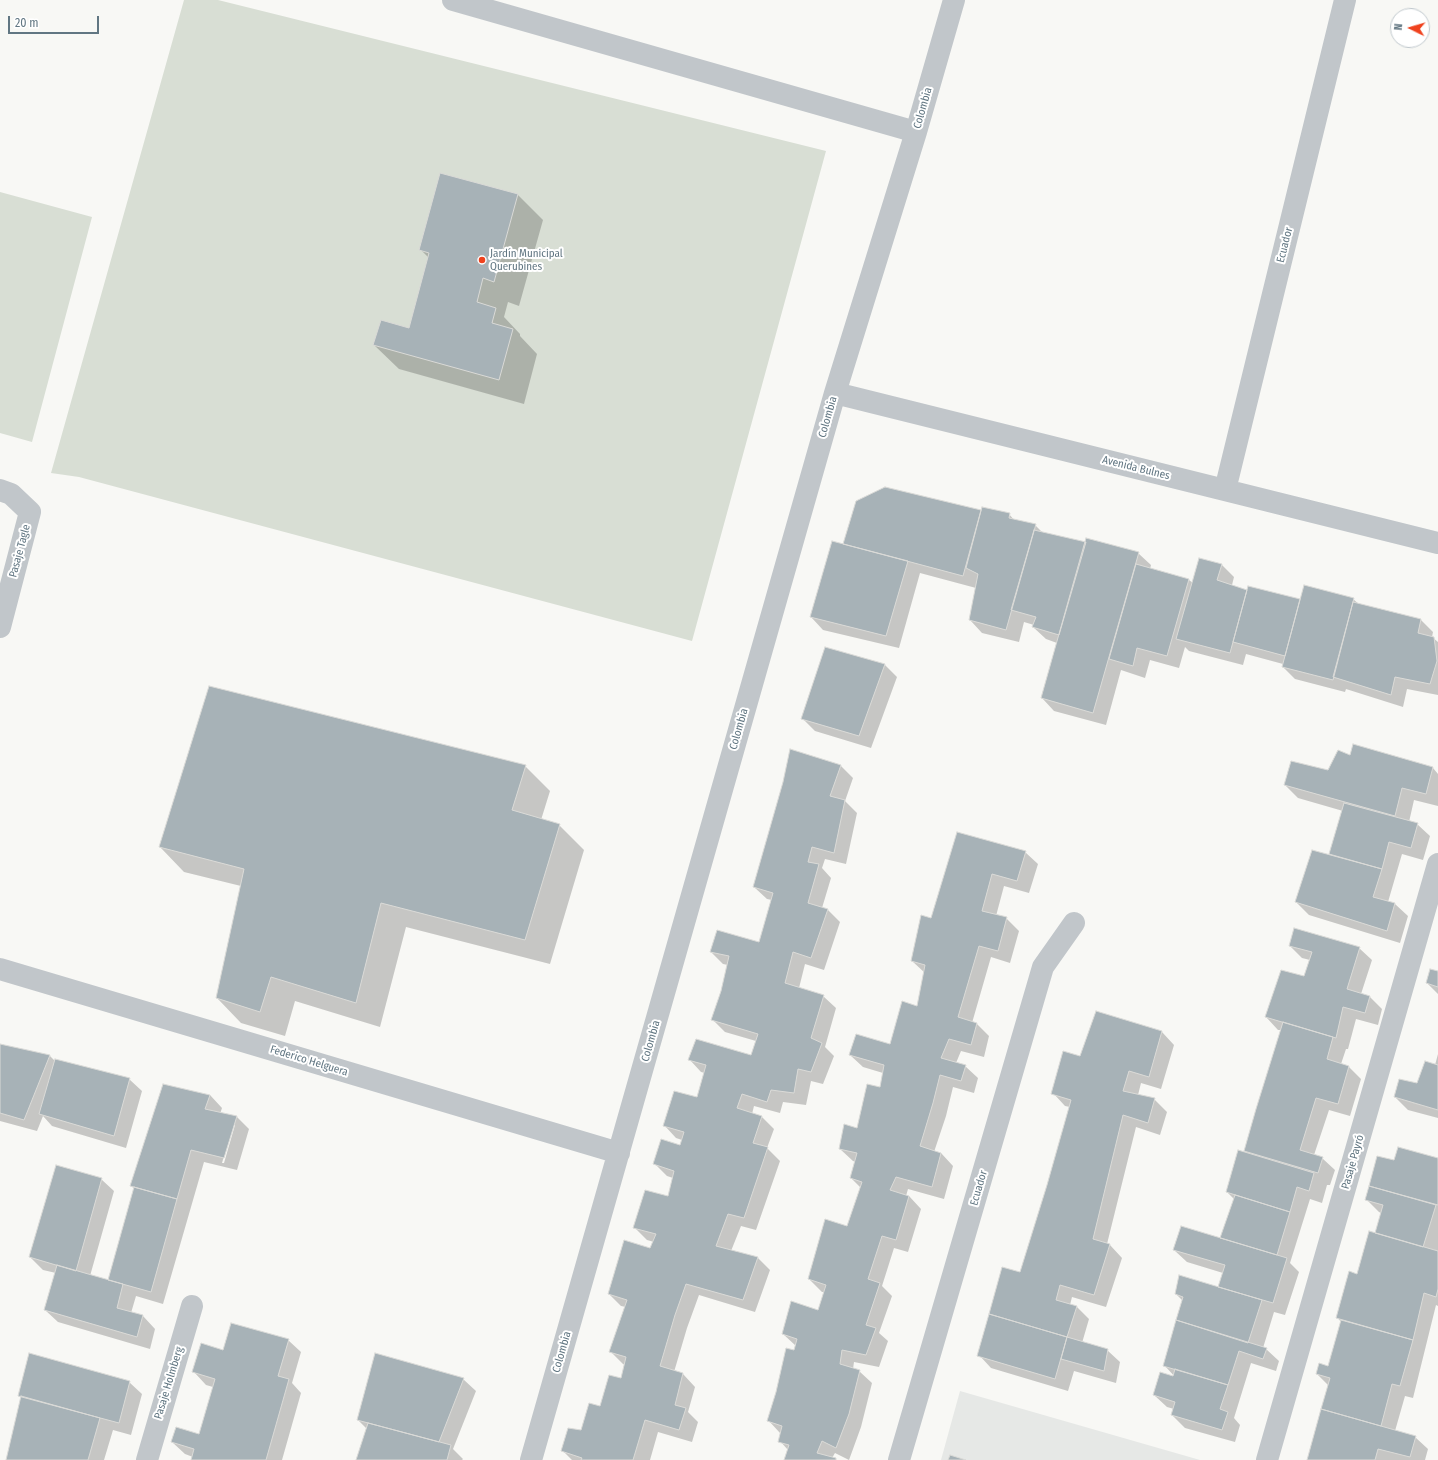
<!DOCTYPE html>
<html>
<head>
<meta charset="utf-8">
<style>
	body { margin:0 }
	#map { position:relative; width:1438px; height:1460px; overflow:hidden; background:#f8f8f5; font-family:"Fira Sans Condensed",sans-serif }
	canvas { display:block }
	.north { position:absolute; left:1390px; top:8px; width:40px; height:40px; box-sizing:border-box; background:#fff; border:1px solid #c0c8cd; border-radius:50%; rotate:275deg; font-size:11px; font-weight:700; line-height:16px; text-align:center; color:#617682 }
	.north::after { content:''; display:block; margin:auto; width:14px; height:18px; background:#ef421e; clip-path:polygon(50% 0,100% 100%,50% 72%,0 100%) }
	.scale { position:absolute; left:8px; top:16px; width:91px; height:18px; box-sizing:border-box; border:2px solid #617682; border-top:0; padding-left:5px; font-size:12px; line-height:14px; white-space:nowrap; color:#617682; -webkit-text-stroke:3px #fff; paint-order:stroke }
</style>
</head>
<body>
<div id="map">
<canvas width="1438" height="1460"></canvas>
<div class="north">N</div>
<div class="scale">20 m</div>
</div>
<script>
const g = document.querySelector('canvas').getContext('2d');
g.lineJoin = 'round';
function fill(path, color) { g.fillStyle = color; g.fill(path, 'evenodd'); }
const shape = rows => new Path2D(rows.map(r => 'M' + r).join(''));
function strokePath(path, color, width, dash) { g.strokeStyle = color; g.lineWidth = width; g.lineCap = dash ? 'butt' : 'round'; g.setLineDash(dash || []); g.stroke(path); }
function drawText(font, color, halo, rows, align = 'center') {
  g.font = font + ' "Fira Sans Condensed",sans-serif'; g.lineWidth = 4; g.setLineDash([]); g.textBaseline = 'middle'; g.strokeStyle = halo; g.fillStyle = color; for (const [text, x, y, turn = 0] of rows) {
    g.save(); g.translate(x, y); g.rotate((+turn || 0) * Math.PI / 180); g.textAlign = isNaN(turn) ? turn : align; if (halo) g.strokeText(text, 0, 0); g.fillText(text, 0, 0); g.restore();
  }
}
const built = shape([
	[960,1391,1200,1460,941,1460]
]);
const green = shape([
	[184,0,218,0,826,151,692,641,79,477,51,473],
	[0,192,92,217,32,442,0,433]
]);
const shadow = shape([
	[441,174,518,195,543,220,519,306,508,302,504,317,520,334,520,336,537,354,524,404,399,369,374,345,409,329,429,258,420,249],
	[885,488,982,511,1009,514,1015,521,1035,525,1043,533,1086,543,1138,553,1151,565,1150,569,1189,580,1193,583,1222,565,1234,577,1232,585,1248,591,1249,587,1301,600,1353,599,1360,605,1421,620,1433,632,1432,637,1438,642,1438,695,1407,689,1403,707,1346,689,1345,692,1295,679,1283,667,1283,664,1246,654,1243,665,1189,651,1185,647,1179,668,1150,660,1145,678,1121,670,1106,725,1054,711,1042,698,1057,643,1046,639,1033,627,1034,625,1024,622,1019,642,982,633,970,620,976,588,920,573,899,648,823,630,811,617,844,545],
	[825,648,885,665,897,677,871,748,815,731,802,718],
	[210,688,525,766,550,791,541,820,559,825,584,850,550,964,406,927,380,1027,295,1001,285,1036,241,1023,217,998,241,886,184,872,160,847],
	[1351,756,1433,768,1438,774,1438,806,1414,800,1409,822,1417,824,1430,836,1423,860,1402,854,1388,902,1395,904,1408,916,1400,943,1309,915,1296,902,1330,855,1343,811,1298,798,1285,785,1329,771],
	[841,766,853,778,845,801,857,813,846,864,825,859,822,868,831,878,822,908,828,910,840,922,824,970,805,964,799,988,823,996,836,1008,825,1047,834,1056,823,1084,811,1081,806,1105,783,1102,780,1113,754,1106,752,1114,761,1116,774,1129,767,1148,780,1161,756,1230,741,1226,731,1251,758,1258,770,1270,755,1312,699,1295,687,1328,674,1372,683,1374,695,1387,688,1412,698,1422,692,1442,658,1432,650,1460,572,1460,562,1450,582,1431,622,1380,625,1365,623,1364,610,1351,626,1307,621,1306,609,1294,651,1249,654,1242,647,1240,634,1227,668,1197,673,1178,667,1176,654,1163,680,1146,682,1140,676,1138,664,1125,698,1099,705,1073,701,1072,689,1059,751,1056,756,1041,725,1032,712,1019,722,991,728,965,723,964,711,952,760,943,772,900,767,899,754,887],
	[957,833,1025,852,1038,864,1029,893,1004,886,996,916,1006,918,1019,931,1010,963,991,957,972,1023,977,1024,989,1036,984,1057,961,1051,956,1063,965,1066,978,1078,974,1093,953,1087,946,1116,934,1152,941,1153,953,1166,944,1199,908,1189,906,1196,909,1196,921,1209,908,1252,894,1248,882,1286,892,1296,879,1333,888,1341,879,1367,854,1362,853,1369,859,1371,872,1383,861,1427,849,1460,835,1453,832,1458,836,1460,785,1460,788,1450,780,1441,780,1433,768,1420,796,1346,783,1334,819,1311,825,1292,822,1292,809,1279,848,1227,861,1188,851,1178,856,1162,853,1161,840,1149,858,1129,880,1089,883,1073,863,1067,850,1055,891,1045,918,1007,925,973,912,961,932,919],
	[1290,946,1359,948,1372,960,1361,994,1370,997,1382,1009,1378,1025,1356,1019,1348,1049,1346,1049,1341,1064,1349,1067,1361,1079,1350,1116,1329,1110,1314,1155,1322,1158,1335,1170,1330,1185,1327,1185,1322,1203,1310,1199,1290,1263,1299,1272,1285,1315,1274,1312,1263,1348,1266,1349,1279,1361,1276,1371,1251,1363,1234,1418,1240,1425,1235,1442,1185,1428,1172,1415,1174,1409,1167,1407,1154,1395,1176,1378,1164,1365,1183,1301,1176,1294,1219,1288,1223,1273,1187,1262,1174,1250,1221,1239,1234,1199,1227,1192,1245,1152,1282,1030,1278,1030,1266,1017,1304,977,1310,960,1302,958],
	[1438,972,1438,994,1427,983],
	[1097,1012,1162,1032,1174,1045,1161,1089,1141,1083,1138,1095,1154,1099,1167,1112,1160,1135,1136,1127,1107,1244,1110,1245,1122,1258,1106,1307,1072,1297,1070,1305,1077,1307,1089,1319,1082,1343,1107,1350,1120,1362,1116,1383,1074,1371,1068,1391,991,1368,979,1355,1021,1274,1048,1185,1070,1107,1065,1106,1053,1093,1081,1057],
	[0,1045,50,1056,55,1061,129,1079,142,1091,126,1148,52,1126,43,1116,37,1131,0,1121],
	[1438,1054,1438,1118,1408,1110,1395,1097,1417,1084,1435,1065],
	[210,1095,222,1108,220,1114,237,1117,249,1129,237,1170,204,1162,163,1304,136,1296,131,1313,143,1316,155,1329,150,1349,58,1322,45,1310,56,1273,43,1270,30,1257,101,1179,114,1191,90,1276,109,1281,135,1189,131,1186],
	[233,1125,235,1125,224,1163,222,1163],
	[1378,1157,1395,1161,1438,1159,1438,1306,1436,1305,1413,1398,1405,1396,1395,1431,1415,1437,1428,1449,1425,1460,1308,1460,1329,1386,1317,1374,1329,1367,1341,1322,1337,1317,1375,1234,1381,1213,1379,1212,1366,1199],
	[288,1340,301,1352,292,1383,301,1393,282,1460,192,1460,193,1457,185,1454,172,1442,200,1435,213,1387,206,1385,194,1372,224,1351],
	[463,1379,476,1391,453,1449,463,1459,462,1460,357,1460,367,1429,358,1420],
	[129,1382,142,1394,131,1435,113,1430,104,1460,7,1460,22,1398,19,1395]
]);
const building = shape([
	[440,173,518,194,494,282,483,278,477,302,496,308,492,323,513,329,499,380,373,345,381,320,409,328,429,253,419,250,440,173],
	[885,487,981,510,963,576,843,544,856,501,885,487],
	[982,507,1010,513,1009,518,1036,524,1006,630,969,620,978,574,966,568,982,507],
	[1034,530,1086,542,1059,635,1032,627,1036,617,1011,610,1034,530],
	[1086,538,1139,552,1093,713,1041,698,1086,538],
	[832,541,908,561,886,636,810,617,832,541],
	[1199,558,1222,564,1217,580,1247,590,1230,653,1176,639,1199,558],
	[1136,564,1189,579,1167,656,1137,648,1133,666,1109,659,1136,564],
	[1304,585,1354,598,1333,680,1282,667,1304,585],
	[1248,586,1300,599,1285,656,1233,642,1248,586],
	[1353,602,1421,619,1418,633,1434,637,1437,661,1430,684,1395,677,1391,695,1333,677,1353,602],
	[825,647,885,664,859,736,801,719,825,647],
	[209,686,526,765,512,810,560,824,525,940,381,903,356,1003,271,977,260,1012,216,998,244,869,159,847,209,686],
	[1353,744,1433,767,1426,794,1402,788,1395,816,1284,785,1291,761,1328,770,1338,750,1350,755,1353,744],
	[790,749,841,765,830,796,845,800,834,853,812,847,808,862,819,864,808,903,828,909,811,958,793,952,785,983,824,995,811,1038,822,1043,811,1072,798,1069,794,1093,771,1090,767,1102,742,1094,737,1108,762,1116,753,1143,768,1147,744,1218,728,1214,716,1246,758,1257,743,1300,686,1284,675,1315,660,1366,683,1373,675,1405,686,1408,679,1430,645,1420,633,1460,581,1460,582,1458,561,1451,568,1428,581,1430,589,1403,600,1406,609,1375,621,1378,626,1357,609,1352,627,1300,608,1294,624,1240,650,1248,656,1234,633,1228,645,1190,668,1196,674,1171,653,1164,661,1139,680,1145,684,1132,663,1126,674,1091,697,1097,706,1065,688,1060,696,1039,751,1055,758,1034,711,1020,721,991,729,956,710,952,717,930,759,942,773,893,753,887,783,782,790,749],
	[1344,803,1418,823,1411,848,1389,842,1382,869,1329,854,1344,803],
	[957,832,1026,851,1017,881,992,874,982,911,1007,917,998,951,979,946,958,1017,977,1023,971,1045,949,1039,941,1058,966,1065,961,1081,940,1075,933,1103,920,1146,941,1153,932,1187,896,1177,890,1190,909,1196,896,1240,882,1236,868,1279,880,1283,866,1325,876,1328,866,1355,842,1350,840,1364,860,1370,849,1414,836,1448,822,1441,817,1453,836,1458,836,1460,784,1460,789,1445,778,1442,782,1426,767,1421,776,1392,786,1348,794,1350,797,1339,782,1334,791,1301,818,1310,826,1285,808,1279,825,1219,847,1226,862,1182,850,1178,857,1153,839,1149,844,1124,857,1128,867,1084,880,1087,884,1065,849,1055,856,1034,890,1044,902,1001,917,1006,925,965,911,961,921,915,931,918,957,832],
	[1312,850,1382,869,1373,897,1395,903,1387,931,1295,902,1312,850],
	[1294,928,1360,947,1347,989,1370,996,1365,1013,1343,1007,1336,1038,1265,1017,1281,970,1304,976,1312,952,1289,946,1294,928],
	[1430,969,1438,971,1438,987,1426,983,1430,969],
	[1096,1011,1162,1031,1149,1077,1129,1071,1123,1091,1155,1098,1148,1123,1123,1115,1093,1239,1110,1244,1094,1295,1060,1285,1056,1300,1077,1306,1067,1337,989,1314,1002,1267,1020,1272,1047,1185,1071,1100,1051,1094,1063,1051,1080,1056,1096,1011],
	[1283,1022,1333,1037,1327,1059,1349,1066,1338,1104,1316,1098,1300,1150,1323,1157,1318,1173,1244,1151,1256,1109,1283,1022],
	[0,1044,50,1055,24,1120,0,1113,0,1044],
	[55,1059,130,1078,114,1136,39,1114,55,1059],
	[1425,1061,1438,1065,1438,1110,1394,1097,1399,1079,1417,1083,1425,1061],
	[163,1084,210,1095,205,1109,237,1116,224,1158,191,1150,177,1199,130,1186,163,1084],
	[1398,1147,1438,1158,1438,1205,1369,1186,1377,1156,1394,1160,1398,1147],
	[1238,1150,1314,1173,1309,1191,1297,1187,1290,1212,1226,1192,1238,1150],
	[56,1165,102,1178,76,1271,29,1257,56,1165],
	[1369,1186,1436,1205,1423,1247,1375,1233,1383,1205,1365,1200,1369,1186],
	[134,1187,177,1199,151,1292,108,1280,134,1187],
	[1235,1195,1290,1212,1277,1255,1220,1238,1235,1195],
	[1181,1226,1287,1258,1273,1303,1218,1287,1225,1265,1173,1250,1181,1226],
	[1369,1231,1438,1251,1438,1289,1436,1297,1424,1293,1413,1340,1336,1318,1349,1271,1357,1274,1369,1231],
	[57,1265,123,1284,117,1308,143,1315,137,1337,44,1310,57,1265],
	[1179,1275,1262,1300,1248,1343,1176,1320,1183,1297,1175,1294,1179,1275],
	[989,1314,1067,1337,1055,1379,977,1356,989,1314],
	[1176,1320,1267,1348,1263,1359,1239,1351,1228,1385,1163,1366,1176,1320],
	[1341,1320,1413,1340,1400,1386,1392,1384,1381,1426,1321,1409,1330,1378,1316,1374,1319,1363,1328,1366,1341,1320],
	[231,1323,289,1339,278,1376,289,1379,266,1460,191,1460,194,1449,171,1442,176,1427,199,1434,215,1379,192,1372,201,1343,223,1350,231,1323],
	[1067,1337,1108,1349,1104,1371,1061,1359,1067,1337],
	[29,1353,130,1381,119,1423,18,1396,29,1353],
	[375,1353,464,1378,439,1442,357,1420,375,1353],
	[1175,1369,1228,1385,1220,1409,1228,1412,1222,1430,1171,1415,1175,1402,1153,1395,1160,1372,1173,1376,1175,1369],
	[21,1396,100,1418,88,1460,6,1460,21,1396],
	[1321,1409,1416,1436,1410,1457,1378,1449,1375,1460,1307,1460,1321,1409],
	[368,1423,451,1445,447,1460,356,1460,368,1423],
	[950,1455,966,1460,948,1460,950,1455]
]);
const minor = shape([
	[453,0,916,132],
	[835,393,1438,543],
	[0,490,11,494,30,512,0,627],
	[1225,490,1345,0],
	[0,969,619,1153],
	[147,1460,192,1306],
	[531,1460,835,393,916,132,954,0],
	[899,1460,1043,967,1074,923],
	[1267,1460,1438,864]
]);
const markers = [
	[482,260,4,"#ef421e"]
];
const streetNames = [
	["Colombia",923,108,-74],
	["Ecuador",1285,245,-76],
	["Colombia",828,417,-74],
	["Avenida Bulnes",1136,468,14],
	["Pasaje Tagle",20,551,-75],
	["Colombia",739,729,-74],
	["Colombia",651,1041,-74],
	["Federico Helguera",309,1061,17],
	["Pasaje Payró",1353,1162,-74],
	["Ecuador",979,1188,-74],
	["Colombia",562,1352,-74],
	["Pasaje Holmberg",169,1383,-73]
];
const poiNames = [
	["Jardín Municipal",490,254],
	["Querubines",490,267]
];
fill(built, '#e6e8e6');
fill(green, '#d8ded4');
fill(shadow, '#0003');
fill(building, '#a7b2b7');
strokePath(building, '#dadad7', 1);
strokePath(minor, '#c1c6ca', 22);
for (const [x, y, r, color] of markers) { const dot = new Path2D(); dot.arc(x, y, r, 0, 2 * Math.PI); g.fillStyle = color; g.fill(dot); strokePath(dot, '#fff', 1.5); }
drawText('11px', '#617682', '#fff', streetNames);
drawText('11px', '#617682', '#fff', poiNames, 'left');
</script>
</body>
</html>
